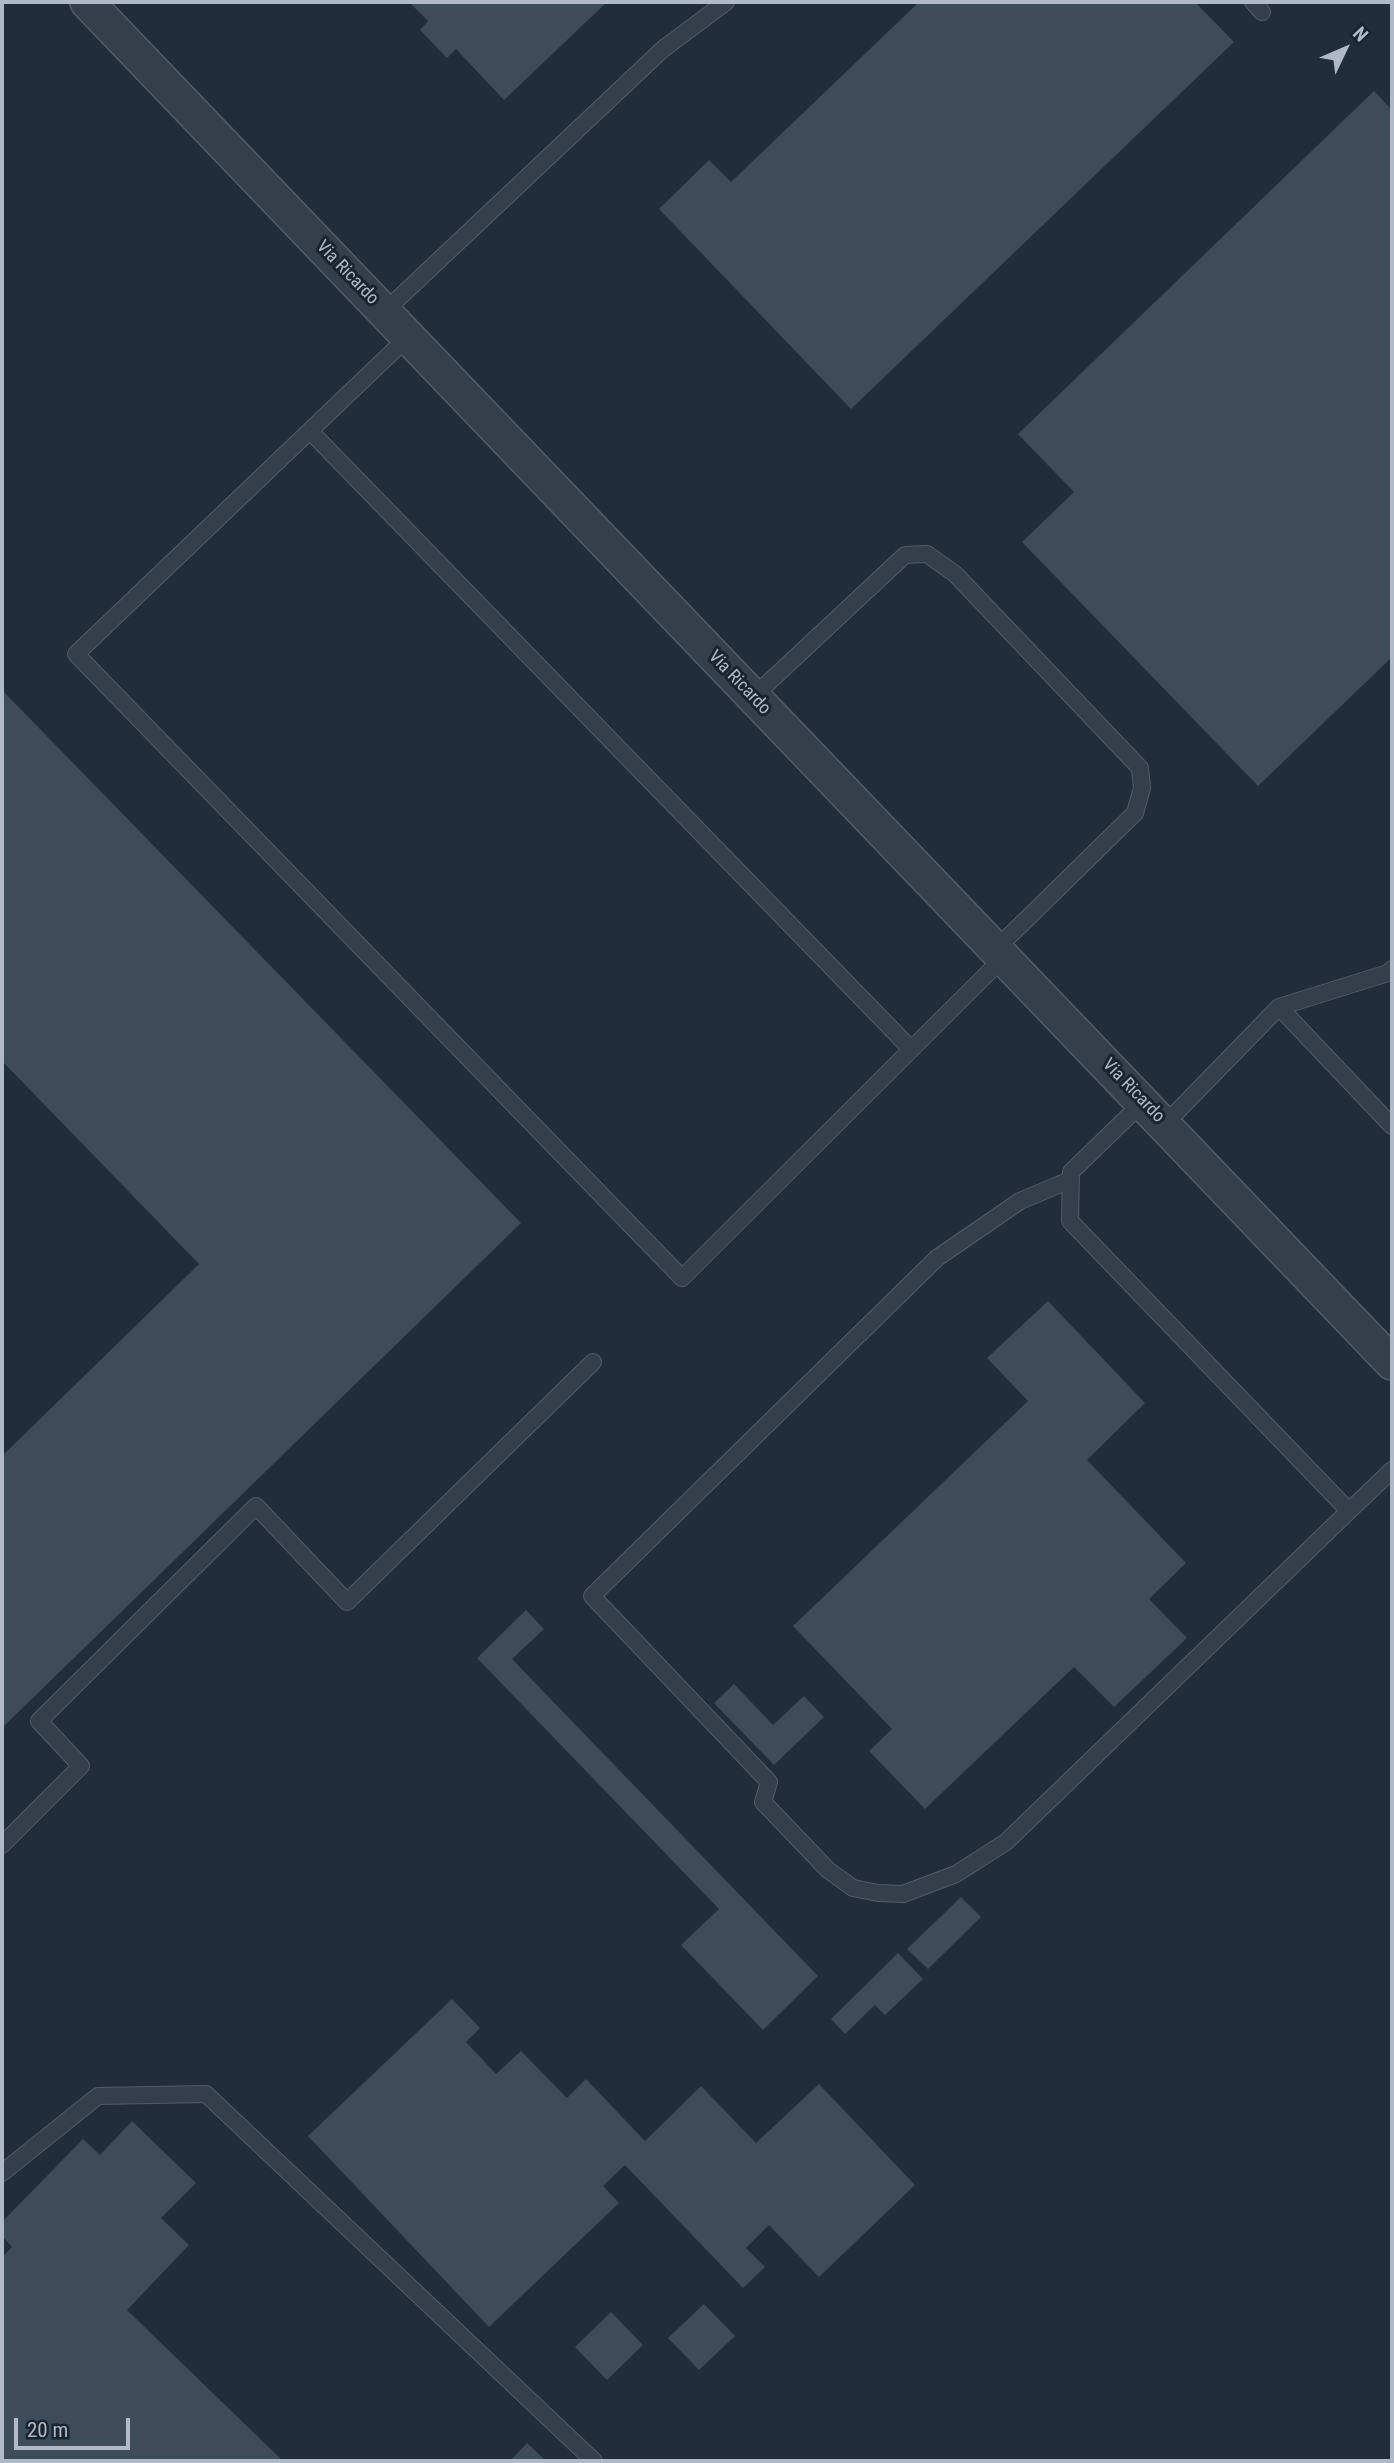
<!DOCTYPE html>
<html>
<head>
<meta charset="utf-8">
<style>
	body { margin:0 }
	#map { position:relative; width:1394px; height:2463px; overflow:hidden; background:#212d3b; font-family:"Roboto Condensed",sans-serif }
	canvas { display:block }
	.frame { position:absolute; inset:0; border:4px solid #b0b9c7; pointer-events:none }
	.north { position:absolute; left:1310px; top:14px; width:70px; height:70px; -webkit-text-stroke:5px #1a2430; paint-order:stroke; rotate:46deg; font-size:19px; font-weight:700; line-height:28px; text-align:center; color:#b0b9c7 }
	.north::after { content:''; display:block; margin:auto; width:24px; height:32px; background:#b0b9c7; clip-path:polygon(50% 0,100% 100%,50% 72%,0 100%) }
	.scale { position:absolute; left:14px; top:2418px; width:116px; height:32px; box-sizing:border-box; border:4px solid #b0b9c7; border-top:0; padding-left:9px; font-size:21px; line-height:24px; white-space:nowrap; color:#b0b9c7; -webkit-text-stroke:5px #1a2430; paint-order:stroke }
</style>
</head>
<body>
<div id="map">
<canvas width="1394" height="2463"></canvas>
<div class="frame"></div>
<div class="north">N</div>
<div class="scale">20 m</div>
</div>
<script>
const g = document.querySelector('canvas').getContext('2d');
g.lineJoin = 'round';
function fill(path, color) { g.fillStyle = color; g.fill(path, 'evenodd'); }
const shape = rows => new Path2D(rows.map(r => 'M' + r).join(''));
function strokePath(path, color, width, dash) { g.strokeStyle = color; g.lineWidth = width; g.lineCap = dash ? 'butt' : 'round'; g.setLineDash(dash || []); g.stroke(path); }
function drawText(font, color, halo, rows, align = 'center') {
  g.font = font + ' "Roboto Condensed",sans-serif'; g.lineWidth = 6; g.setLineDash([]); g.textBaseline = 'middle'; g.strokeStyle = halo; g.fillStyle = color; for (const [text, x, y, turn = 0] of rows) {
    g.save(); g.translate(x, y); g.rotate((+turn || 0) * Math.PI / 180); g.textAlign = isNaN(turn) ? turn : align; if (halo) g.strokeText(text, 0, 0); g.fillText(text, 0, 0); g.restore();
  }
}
const building = shape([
	[409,2,607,2,504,100,456,49,447,58,420,30,428,21],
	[919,2,1195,2,1234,42,851,409,659,209,709,160,731,182],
	[1374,91,1392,110,1392,657,1258,786,1022,542,1074,492,1018,434],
	[2,690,521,1223,2,1728,2,1456,199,1264,2,1061],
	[1048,1301,1145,1403,1087,1460,1186,1563,1149,1599,1187,1638,1114,1707,1074,1667,925,1809,869,1751,892,1729,793,1626,1028,1401,987,1358],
	[526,1610,544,1629,512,1659,818,1976,763,2030,681,1945,719,1909,477,1658],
	[734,1684,773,1725,804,1696,824,1717,774,1765,714,1703],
	[961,1897,981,1917,928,1969,907,1949],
	[898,1953,923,1979,885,2015,875,2005,845,2034,831,2019],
	[452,1999,480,2028,466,2042,496,2074,521,2051,567,2098,586,2079,645,2141,701,2086,756,2143,819,2084,915,2185,819,2277,769,2225,746,2248,765,2267,743,2288,625,2165,603,2186,619,2203,489,2327,308,2136],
	[132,2121,196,2183,161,2218,189,2245,127,2310,283,2461,2,2461,2,2257,12,2247,2,2236,2,2222,83,2139,100,2155],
	[704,2304,735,2336,699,2370,668,2338],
	[611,2312,643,2345,607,2380,575,2347],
	[527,2443,546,2461,510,2461]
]);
const service = shape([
	[1253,2,1262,12],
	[384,312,663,49,726,2],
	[408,337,76,654,682,1278,1003,958],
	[310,431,911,1049],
	[753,697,905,555,927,554,955,574,1140,768,1142,788,1135,813,995,950],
	[1279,1007,1388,973,1392,969],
	[1143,1102,1071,1172,1070,1221,1349,1511,1392,1470],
	[1165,1124,1279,1007,1392,1126],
	[1070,1180,1020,1201,937,1258,592,1596,769,1782,763,1802,828,1870,853,1888,878,1893,903,1894,956,1874,1006,1842,1349,1511],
	[2,1845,81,1766,39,1721,256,1506,347,1602,593,1362],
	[2,2173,98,2096,206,2094,594,2461]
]);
const minor = shape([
	[87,2,1392,1363]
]);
const streetNames = [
	["Via Ricardo",347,273,46],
	["Via Ricardo",739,683,46],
	["Via Ricardo",1133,1091,46]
];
fill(building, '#3d4b5b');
strokePath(service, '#535c69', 18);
strokePath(minor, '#535c69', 36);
strokePath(service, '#353f4c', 16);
strokePath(minor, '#353f4c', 33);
drawText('18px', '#b0b9c7', '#1a2430', streetNames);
</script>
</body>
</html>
